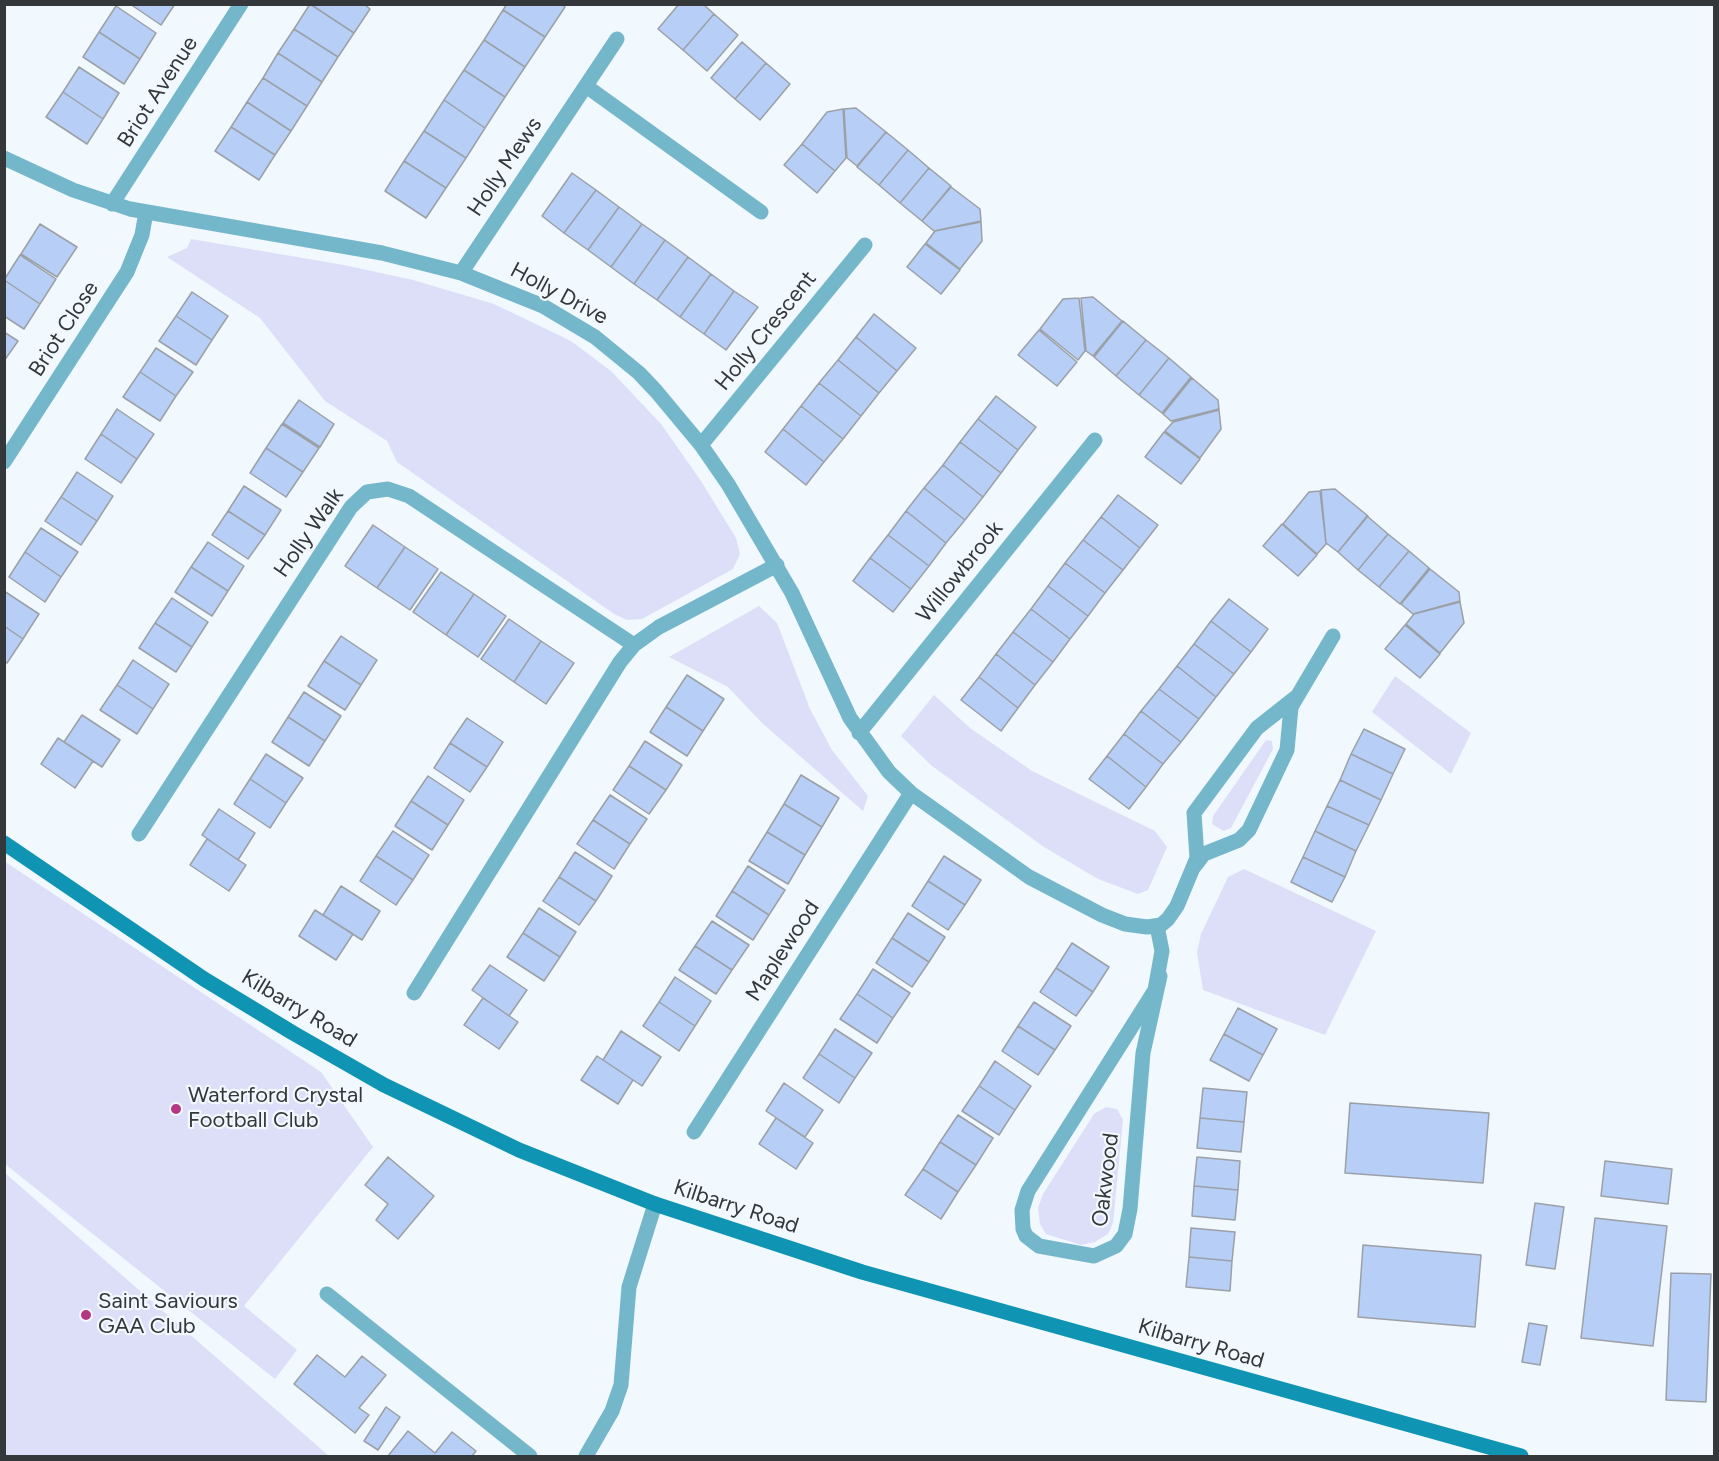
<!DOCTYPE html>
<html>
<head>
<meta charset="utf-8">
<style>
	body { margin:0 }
	#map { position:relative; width:1719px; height:1461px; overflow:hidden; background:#f1f8fe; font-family:Figtree,sans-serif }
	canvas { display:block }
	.frame { position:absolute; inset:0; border:6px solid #35383b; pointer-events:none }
</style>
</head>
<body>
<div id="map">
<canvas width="1719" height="1461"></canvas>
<div class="frame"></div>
</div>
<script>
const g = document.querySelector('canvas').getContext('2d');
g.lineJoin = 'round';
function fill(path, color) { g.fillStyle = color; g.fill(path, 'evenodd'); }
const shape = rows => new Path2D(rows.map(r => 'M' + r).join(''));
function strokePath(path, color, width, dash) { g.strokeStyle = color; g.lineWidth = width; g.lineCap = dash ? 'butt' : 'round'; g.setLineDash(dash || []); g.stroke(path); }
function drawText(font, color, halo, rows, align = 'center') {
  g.font = font + ' Figtree,sans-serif'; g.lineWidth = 4.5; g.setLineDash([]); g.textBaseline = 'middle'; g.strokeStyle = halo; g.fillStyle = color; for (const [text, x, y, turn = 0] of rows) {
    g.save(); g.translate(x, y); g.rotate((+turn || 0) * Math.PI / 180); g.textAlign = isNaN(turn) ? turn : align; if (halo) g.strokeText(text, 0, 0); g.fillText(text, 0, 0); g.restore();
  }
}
const green = shape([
	[191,239,344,265,413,280,494,304,571,341,611,371,661,424,701,481,736,538,740,554,733,569,642,619,627,620,614,614,397,462,387,441,325,401,260,318,167,257,187,248],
	[759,606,777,623,810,709,832,750,868,796,863,811,762,723,728,687,669,657],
	[1395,676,1471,733,1451,774,1372,712],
	[934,695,970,728,1032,771,1155,831,1167,847,1148,890,1138,894,1098,879,1044,847,932,766,901,736],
	[1266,740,1272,741,1273,749,1231,828,1224,831,1212,824,1213,816],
	[4,861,321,1072,373,1147,244,1306,297,1350,275,1379,5,1164],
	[1244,869,1376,931,1325,1035,1203,990,1197,952,1201,934,1228,877],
	[1106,1107,1117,1109,1123,1120,1113,1223,1108,1234,1095,1242,1081,1245,1046,1234,1040,1224,1038,1208,1043,1194,1094,1114],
	[5,1173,329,1456,5,1456]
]);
const building = shape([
	[130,4,175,4,161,25,130,4],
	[310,4,354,33,338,57,294,29,310,4],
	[310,4,364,4,370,9,354,33,310,4],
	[507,4,562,4,565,7,545,37,503,10,507,4],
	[679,4,703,4,714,14,683,50,658,29,679,4],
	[116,6,156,33,140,59,99,32,116,6],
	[503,10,545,37,525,67,484,40,503,10],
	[714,14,738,35,707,71,683,50,714,14],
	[294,29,338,57,322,82,278,53,294,29],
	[99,32,140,59,124,84,83,57,99,32],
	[484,40,525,67,505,97,464,70,484,40],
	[742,42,766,63,735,99,711,78,742,42],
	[278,53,322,82,307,106,263,78,278,53],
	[766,63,790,84,760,120,735,99,766,63],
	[79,67,119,93,103,119,63,92,79,67],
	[464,70,505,97,485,128,444,100,464,70],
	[263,78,307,106,291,131,247,102,263,78],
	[63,92,103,119,87,144,46,117,63,92],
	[444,100,485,128,466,158,424,131,444,100],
	[247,102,291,131,275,155,231,127,247,102],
	[856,108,886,132,857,166,847,158,844,109,856,108],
	[843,109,846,158,835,171,802,144,827,112,843,109],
	[231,127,275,155,259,180,215,151,231,127],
	[424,131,466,158,446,188,404,161,424,131],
	[886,132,908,150,879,185,857,167,886,132],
	[802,144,835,171,817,193,784,165,802,144],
	[908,150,929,168,900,203,879,185,908,150],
	[404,161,446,188,426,218,385,191,404,161],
	[929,168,951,186,922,221,900,203,929,168],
	[572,173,596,190,564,233,542,216,572,173],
	[951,187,980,209,981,221,934,231,922,221,951,187],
	[596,190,619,207,588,250,564,233,596,190],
	[619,207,642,224,611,267,588,250,619,207],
	[981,222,982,241,960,269,926,243,935,231,981,222],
	[40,224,77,247,57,277,21,254,40,224],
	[642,224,665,240,634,284,611,267,642,224],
	[665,240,688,257,657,300,634,284,665,240],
	[925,244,960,270,941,294,907,267,925,244],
	[20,255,56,279,40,304,4,280,20,255],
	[688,257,711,274,680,317,657,300,688,257],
	[711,274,734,291,704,334,680,317,711,274],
	[4,280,40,304,24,329,4,316,4,280],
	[734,291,758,307,726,350,704,334,734,291],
	[192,292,228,316,212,340,176,316,192,292],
	[1093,297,1122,321,1093,356,1086,351,1081,298,1093,297],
	[1079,298,1085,351,1078,360,1040,329,1063,299,1079,298],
	[874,314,916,348,897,371,856,337,874,314],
	[176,316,212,340,196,365,159,341,176,316],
	[1123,321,1146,340,1116,376,1094,357,1123,321],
	[1039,330,1077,362,1057,386,1018,355,1039,330],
	[4,332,18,341,4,361,4,332],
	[856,337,897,371,879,393,838,360,856,337],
	[1146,340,1169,358,1139,395,1116,376,1146,340],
	[156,348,193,372,176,396,140,372,156,348],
	[1169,358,1191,377,1162,413,1139,395,1169,358],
	[838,360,879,393,861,416,819,383,838,360],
	[140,372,176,396,160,421,123,397,140,372],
	[1192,378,1218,400,1219,409,1171,421,1163,414,1192,378],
	[819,383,861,416,843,439,801,406,819,383],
	[996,396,1036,427,1018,450,978,419,996,396],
	[299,400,334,424,320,447,283,423,299,400],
	[801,406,843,439,824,462,783,429,801,406],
	[117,409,154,434,137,459,101,434,117,409],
	[1219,410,1221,429,1200,458,1165,431,1173,422,1219,410],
	[978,419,1018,450,1001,473,960,442,978,419],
	[282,424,319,448,303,472,266,448,282,424],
	[783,429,824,462,806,485,765,452,783,429],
	[1164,432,1200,459,1181,484,1145,457,1164,432],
	[101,434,137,459,121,483,85,459,101,434],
	[960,442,1001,473,983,497,943,465,960,442],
	[266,448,303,472,286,497,250,473,266,448],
	[943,465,983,497,965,520,924,488,943,465],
	[77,472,113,496,97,521,61,497,77,472],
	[244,486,281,510,265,535,228,511,244,486],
	[924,488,965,520,946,543,906,511,924,488],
	[1335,489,1368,516,1338,552,1326,543,1321,490,1335,489],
	[1320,491,1326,544,1317,554,1283,524,1309,492,1320,491],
	[1118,495,1158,525,1140,548,1101,517,1118,495],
	[61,497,97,521,81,545,45,521,61,497],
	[228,511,265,535,248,559,212,535,228,511],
	[906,511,946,543,929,566,888,535,906,511],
	[1367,516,1388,534,1358,570,1338,552,1367,516],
	[1101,517,1140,548,1123,570,1083,540,1101,517],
	[1282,524,1317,555,1298,576,1263,546,1282,524],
	[373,525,405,547,377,588,345,566,373,525],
	[41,528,78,552,61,577,25,552,41,528],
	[1388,534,1409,551,1379,587,1358,570,1388,534],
	[888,535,929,566,911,589,870,558,888,535],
	[1083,540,1123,570,1105,593,1065,563,1083,540],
	[208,542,244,566,228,591,191,567,208,542],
	[405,547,438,569,410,610,377,588,405,547],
	[1409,551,1429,568,1400,604,1379,587,1409,551],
	[25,552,61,577,45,602,9,577,25,552],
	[870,558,911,589,893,612,853,581,870,558],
	[1065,563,1105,593,1088,616,1048,586,1065,563],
	[191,567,228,591,212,616,175,592,191,567],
	[1430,569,1459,592,1460,601,1413,614,1401,604,1430,569],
	[441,572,474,594,446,635,413,612,441,572],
	[1048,586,1088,616,1070,639,1031,609,1048,586],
	[4,591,39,614,23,639,4,626,4,591],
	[474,594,506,616,478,657,446,635,474,594],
	[172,598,208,622,192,647,155,623,172,598],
	[1229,599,1268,629,1251,652,1211,621,1229,599],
	[1460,602,1464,623,1440,653,1406,624,1414,614,1460,602],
	[1031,609,1070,639,1053,662,1013,632,1031,609],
	[509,619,541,641,514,682,481,659,509,619],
	[1211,621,1251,652,1234,674,1194,644,1211,621],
	[155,623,192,647,176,672,139,648,155,623],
	[1405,625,1440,654,1420,678,1385,649,1405,625],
	[4,626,23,639,7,663,4,662,4,626],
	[1013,632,1053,662,1035,685,996,654,1013,632],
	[341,636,377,660,361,685,324,661,341,636],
	[541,641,574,663,546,704,514,682,541,641],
	[1194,644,1234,674,1216,697,1177,666,1194,644],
	[996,654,1035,685,1018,708,979,677,996,654],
	[133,660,169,684,153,709,117,685,133,660],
	[324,661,361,685,345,710,308,686,324,661],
	[1177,666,1216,697,1199,719,1159,689,1177,666],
	[687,675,724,699,703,731,666,707,687,675],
	[979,677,1018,708,1001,731,961,700,979,677],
	[117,685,153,709,137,734,100,710,117,685],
	[1159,689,1199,719,1181,742,1141,711,1159,689],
	[304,692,341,716,325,741,288,717,304,692],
	[666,707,703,731,687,756,650,732,666,707],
	[1141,711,1181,742,1163,764,1124,734,1141,711],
	[82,715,120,740,102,767,64,742,82,715],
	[288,717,325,741,309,766,272,742,288,717],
	[467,718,503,742,487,767,450,743,467,718],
	[1364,729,1405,749,1393,774,1351,754,1364,729],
	[1124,734,1163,764,1146,787,1107,756,1124,734],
	[58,738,93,761,75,788,41,764,58,738],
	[645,741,682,765,666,790,629,766,645,741],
	[450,743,487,767,470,792,434,768,450,743],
	[266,754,303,778,286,803,250,779,266,754],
	[1351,754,1393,774,1381,800,1340,780,1351,754],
	[1107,756,1146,787,1129,809,1089,779,1107,756],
	[629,766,666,790,649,814,613,790,629,766],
	[801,775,839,798,822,827,784,804,801,775],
	[428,776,464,800,448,825,411,801,428,776],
	[250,779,286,803,270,828,234,804,250,779],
	[1340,780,1381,800,1369,825,1327,806,1340,780],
	[610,795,647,819,630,844,593,820,610,795],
	[411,801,448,825,432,850,395,826,411,801],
	[784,804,822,827,805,855,767,832,784,804],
	[1327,806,1369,825,1356,851,1315,831,1327,806],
	[219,809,255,833,238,860,202,835,219,809],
	[593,820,630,844,614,869,577,844,593,820],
	[393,831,429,855,413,880,376,856,393,831],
	[1315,831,1356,851,1345,877,1303,857,1315,831],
	[767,832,805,855,788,884,749,861,767,832],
	[207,839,246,865,229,891,190,865,207,839],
	[575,852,612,876,596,901,559,877,575,852],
	[376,856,413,880,396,905,360,881,376,856],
	[944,856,981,880,965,905,928,881,944,856],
	[1303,857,1345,877,1332,902,1291,882,1303,857],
	[748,866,785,890,769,915,732,891,748,866],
	[559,877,596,901,579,925,543,901,559,877],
	[928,881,965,905,948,930,912,906,928,881],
	[341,886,380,911,362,940,323,915,341,886],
	[732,891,769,915,753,940,716,916,732,891],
	[539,908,576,932,560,957,523,933,539,908],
	[315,910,353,934,336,960,299,936,315,910],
	[908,913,945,937,929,962,892,938,908,913],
	[712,921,749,945,732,970,695,946,712,921],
	[523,933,560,957,544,981,507,957,523,933],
	[892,938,929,962,912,987,876,963,892,938],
	[1072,943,1109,967,1093,992,1056,968,1072,943],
	[695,946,732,970,716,994,679,970,695,946],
	[490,965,527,990,509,1016,472,990,490,965],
	[1056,968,1093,992,1076,1016,1040,992,1056,968],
	[873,969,910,993,893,1018,857,994,873,969],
	[675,977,711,1001,695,1026,659,1002,675,977],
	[857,994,893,1018,877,1043,840,1019,857,994],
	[483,998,518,1022,499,1049,464,1025,483,998],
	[659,1002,695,1026,679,1051,643,1026,659,1002],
	[1034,1002,1071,1026,1055,1050,1018,1026,1034,1002],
	[1238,1008,1277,1029,1263,1055,1224,1034,1238,1008],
	[1018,1026,1055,1050,1038,1075,1002,1051,1018,1026],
	[835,1029,872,1053,855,1078,819,1054,835,1029],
	[621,1031,661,1057,642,1086,603,1060,621,1031],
	[1224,1034,1263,1055,1249,1081,1210,1060,1224,1034],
	[819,1054,855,1078,839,1103,803,1078,819,1054],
	[597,1056,633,1080,618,1104,581,1080,597,1056],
	[995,1061,1031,1086,1015,1110,979,1086,995,1061],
	[784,1083,823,1110,805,1137,766,1111,784,1083],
	[979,1086,1015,1110,999,1135,962,1111,979,1086],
	[1203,1088,1247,1092,1244,1122,1200,1118,1203,1088],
	[1350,1103,1489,1113,1483,1183,1345,1173,1350,1103],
	[958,1115,993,1138,976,1165,940,1142,958,1115],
	[776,1118,813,1143,796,1169,759,1144,776,1118],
	[1200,1118,1244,1122,1241,1152,1197,1148,1200,1118],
	[940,1142,976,1165,958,1192,923,1169,940,1142],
	[388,1157,434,1196,398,1239,376,1220,388,1204,365,1185,388,1157],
	[1197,1157,1240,1161,1238,1190,1194,1186,1197,1157],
	[1605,1161,1672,1169,1668,1204,1601,1196,1605,1161],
	[923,1169,958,1192,941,1219,905,1195,923,1169],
	[1194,1186,1238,1190,1235,1220,1192,1216,1194,1186],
	[1535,1203,1564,1207,1555,1269,1526,1265,1535,1203],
	[1595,1218,1667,1226,1653,1346,1581,1338,1595,1218],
	[1191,1228,1235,1232,1232,1261,1189,1257,1191,1228],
	[1363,1245,1481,1255,1475,1327,1358,1317,1363,1245],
	[1189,1257,1232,1261,1230,1291,1186,1287,1189,1257],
	[1671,1273,1711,1274,1706,1402,1666,1400,1671,1273],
	[1529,1323,1547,1326,1540,1365,1522,1362,1529,1323],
	[317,1355,345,1377,362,1356,386,1375,359,1408,369,1415,355,1433,294,1384,317,1355],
	[386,1407,400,1417,378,1450,364,1441,386,1407],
	[408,1431,435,1453,452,1432,476,1451,472,1456,388,1456,408,1431]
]);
const street = shape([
	[586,86,761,212],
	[4,158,73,190,130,209,382,253,461,273,543,306,595,337,639,373,656,391,701,445,728,484,792,593,850,718,889,772,911,793,1029,877,1102,915,1125,924,1147,927,1161,925,1168,919,1177,906,1197,858,1194,813,1257,728,1295,698],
	[112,204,241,4],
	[461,273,617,39],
	[701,445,865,245],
	[4,462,127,272,142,235,146,212],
	[859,733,1095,440],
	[139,834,351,507,367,492,388,489,409,496,634,645,659,627,777,565],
	[1194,867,1204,854,1239,840,1249,830,1287,750,1291,707,1333,636],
	[1157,926,1162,951,1155,990,1028,1191,1022,1210,1023,1229,1026,1236,1039,1246,1094,1256,1116,1246,1125,1234,1130,1209,1143,1053,1160,976],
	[414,993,620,662,634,645],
	[694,1132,911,793],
	[327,1294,530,1456],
	[586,1456,612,1411,621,1385,629,1287,655,1204]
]);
const secondary = shape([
	[4,843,204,979,293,1033,384,1085,519,1150,655,1204,862,1272,1521,1456]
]);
const markers = [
	[176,1109,6,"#b43685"],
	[86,1315,6,"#b43685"]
];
const streetNames = [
	["Briot Avenue",158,92,-57],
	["Holly Mews",505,167,-56],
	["Holly Drive",559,294,28],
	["Briot Close",64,329,-57],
	["Holly Crescent",766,331,-51],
	["Holly Walk",309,533,-55],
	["Willowbrook",960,572,-51],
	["Maplewood",783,951,-57],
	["Kilbarry Road",299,1009,31],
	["Oakwood",1106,1180,-83],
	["Kilbarry Road",736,1207,18],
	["Kilbarry Road",1201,1344,16]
];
const poiNames = [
	["Waterford Crystal",188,1096],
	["Football Club",188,1121],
	["Saint Saviours",98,1302],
	["GAA Club",98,1327]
];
fill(green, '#dddff8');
fill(building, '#b7cef6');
strokePath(building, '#9ba0a7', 1.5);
strokePath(street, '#75b7ca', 15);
strokePath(secondary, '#0f95b3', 15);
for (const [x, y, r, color] of markers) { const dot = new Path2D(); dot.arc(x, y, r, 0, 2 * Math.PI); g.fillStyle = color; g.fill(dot); strokePath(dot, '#f1f8fe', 2); }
drawText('22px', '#35383b', '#f1f8fe', streetNames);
drawText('22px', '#35383b', '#f1f8fe', poiNames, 'left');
</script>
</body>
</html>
